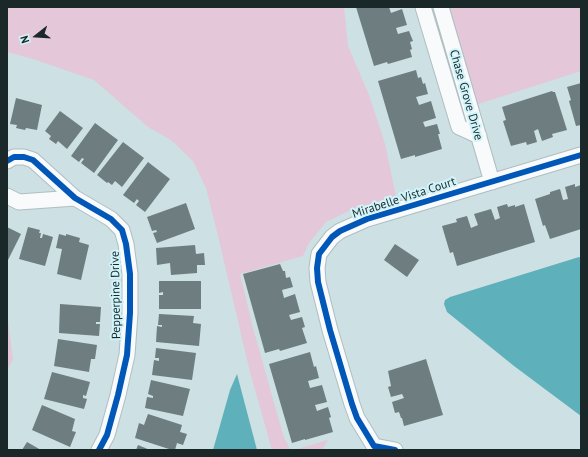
<!DOCTYPE html>
<html>
<head>
<meta charset="utf-8">
<style>
	body { margin:0 }
	#map { position:relative; width:588px; height:457px; overflow:hidden; background:#cde0e3; font-family:"PT Sans",sans-serif }
	canvas { display:block }
	.frame { position:absolute; inset:0; border:8px solid #1a282a; pointer-events:none }
	.north { position:absolute; left:16px; top:16px; width:40px; height:40px; -webkit-text-stroke:3px #d0f4fa; paint-order:stroke; rotate:253deg; font-size:11px; font-weight:700; line-height:16px; text-align:center; color:#1a282a }
	.north::after { content:''; display:block; margin:auto; width:14px; height:18px; background:#1a282a; clip-path:polygon(50% 0,100% 100%,50% 72%,0 100%) }
</style>
</head>
<body>
<div id="map">
<canvas width="588" height="457"></canvas>
<div class="frame"></div>
<div class="north">N</div>
</div>
<script>
const g = document.querySelector('canvas').getContext('2d');
g.lineJoin = 'round';
function fill(path, color) { g.fillStyle = color; g.fill(path, 'evenodd'); }
const shape = rows => new Path2D(rows.map(r => 'M' + r).join(''));
function strokePath(path, color, width, dash) { g.strokeStyle = color; g.lineWidth = width; g.lineCap = dash ? 'butt' : 'round'; g.setLineDash(dash || []); g.stroke(path); }
function drawText(font, color, halo, rows, align = 'center') {
  g.font = font + ' "PT Sans",sans-serif'; g.lineWidth = 4; g.setLineDash([]); g.textBaseline = 'middle'; g.strokeStyle = halo; g.fillStyle = color; for (const [text, x, y, turn = 0] of rows) {
    g.save(); g.translate(x, y); g.rotate((+turn || 0) * Math.PI / 180); g.textAlign = isNaN(turn) ? turn : align; if (halo) g.strokeText(text, 0, 0); g.fillText(text, 0, 0); g.restore();
  }
}
const green = shape([
	[7,7,344,7,348,46,369,95,385,144,396,196,353,209,326,222,309,243,303,256,240,274,253,328,283,435,290,450,272,450,250,372,218,236,206,188,193,161,171,140,148,127,94,80,33,59,7,52],
	[448,7,581,7,581,71,472,106],
	[7,314,13,359,7,371],
	[328,440,322,450,294,450]
]);
const water = shape([
	[579,257,581,258,581,416,514,366,447,312,444,304,445,300,450,297],
	[237,374,257,450,213,450,230,390]
]);
const building = shape([
	[356,7,389,7,391,13,402,9,407,25,396,28,398,34,409,31,413,41,410,42,412,49,410,50,412,57,388,64,387,62,374,66],
	[416,70,418,78,421,77,423,84,425,83,428,94,416,97,419,105,431,101,436,118,423,122,425,127,437,124,440,134,438,134,442,149,415,157,415,155,401,159,378,81],
	[581,83,581,125,576,126,569,101,571,100,567,87],
	[552,91,553,92,555,92,567,130,552,134,553,137,542,141,538,129,534,131,537,142,527,145,526,142,511,146,503,121,506,120,502,107],
	[16,98,42,105,37,130,26,128,25,130,16,128,17,125,10,124],
	[60,111,83,128,67,149,58,141,56,144,49,139,51,136,45,131],
	[95,123,118,140,94,173,81,163,84,159,82,158,79,162,71,156],
	[123,142,144,158,122,187,115,181,112,185,108,182,107,183,97,175],
	[148,162,170,179,145,212,136,205,139,201,137,199,134,203,123,195],
	[575,184,575,187,581,185,581,229,550,239,545,225,543,226,535,199,550,194,550,192,560,189,563,200,568,199,565,187],
	[186,203,195,229,157,243,153,233,157,232,156,230,152,231,147,217],
	[507,204,508,207,515,205,515,207,524,204,535,242,457,266,453,252,450,253,442,226,457,222,456,219,467,216,471,228,478,225,474,214,491,209,495,220,500,218,497,207],
	[7,227,21,234,7,262],
	[28,227,40,230,39,233,41,233,40,238,42,238,43,234,53,237,45,266,19,259],
	[59,234,66,236,66,234,80,238,79,242,89,245,81,280,57,274,62,249,56,248],
	[395,244,419,260,407,277,384,260],
	[195,245,196,254,204,253,205,265,197,265,197,273,171,275,170,263,157,265,156,248],
	[280,264,283,271,285,271,286,278,290,277,293,287,282,290,284,298,295,294,300,312,289,315,291,320,302,317,305,327,302,328,307,343,280,351,279,349,265,353,243,274],
	[159,281,201,281,201,309,159,309,159,295,163,295,163,292,159,293],
	[60,304,101,307,100,322,96,322,96,324,100,324,99,336,59,333],
	[159,314,194,316,193,323,201,324,199,346,156,342,157,326,162,327,162,325,158,325],
	[58,339,97,345,95,359,91,359,89,372,54,366],
	[156,348,196,353,192,380,152,375,154,360,159,361,159,358,155,358],
	[310,352,314,367,316,366,319,378,308,381,310,388,322,385,327,402,315,405,317,411,328,407,331,417,329,418,333,432,305,440,305,439,292,443,269,364],
	[426,359,443,415,404,426,402,418,401,418,399,412,395,413,392,402,404,398,402,394,391,397,388,387,391,386,388,371],
	[52,372,90,382,86,396,83,395,83,398,87,399,84,409,44,399],
	[151,380,190,389,183,416,145,408,147,397,153,398,153,396,148,394],
	[42,405,75,419,72,431,76,432,70,447,32,430],
	[148,414,182,425,180,432,187,434,183,445,177,443,175,450,172,450,135,438,139,423,144,425],
	[27,442,41,450,22,450],
	[138,445,150,450,136,450]
]);
const minor = shape([
	[423,7,459,127,479,136],
	[441,7,492,182],
	[7,161,14,157,24,157,33,160,75,198,111,219,122,230,126,244,130,274,130,313,127,355,118,395,107,435,99,450],
	[7,196,19,202,75,198],
	[395,450,374,446,357,418,352,404,330,330,318,282,317,268,319,254,332,237,340,231,367,219,581,155]
]);
const cycleway = shape([
	[7,161,14,157,24,157,33,160,75,198,111,219,122,230,126,244,130,274,130,313,127,355,118,395,107,435,99,450],
	[395,450,374,446,357,418,352,404,330,330,318,282,317,268,319,254,332,237,340,231,367,219,581,155]
]);
const streetNames = [
	["Chase Grove Drive",466,95,74],
	["Mirabelle Vista Court",404,198,-18],
	["Pepperpine Drive",116,295,-91]
];
fill(green, '#e4c7d9');
fill(water, '#5eb0ba');
fill(building, '#6e7d7f');
strokePath(minor, '#afbec1', 17);
strokePath(minor, '#f8fafb', 15);
strokePath(cycleway, '#0057b8', 6);
drawText('12px', '#1a282a', '#d0f4fa', streetNames);
</script>
</body>
</html>
